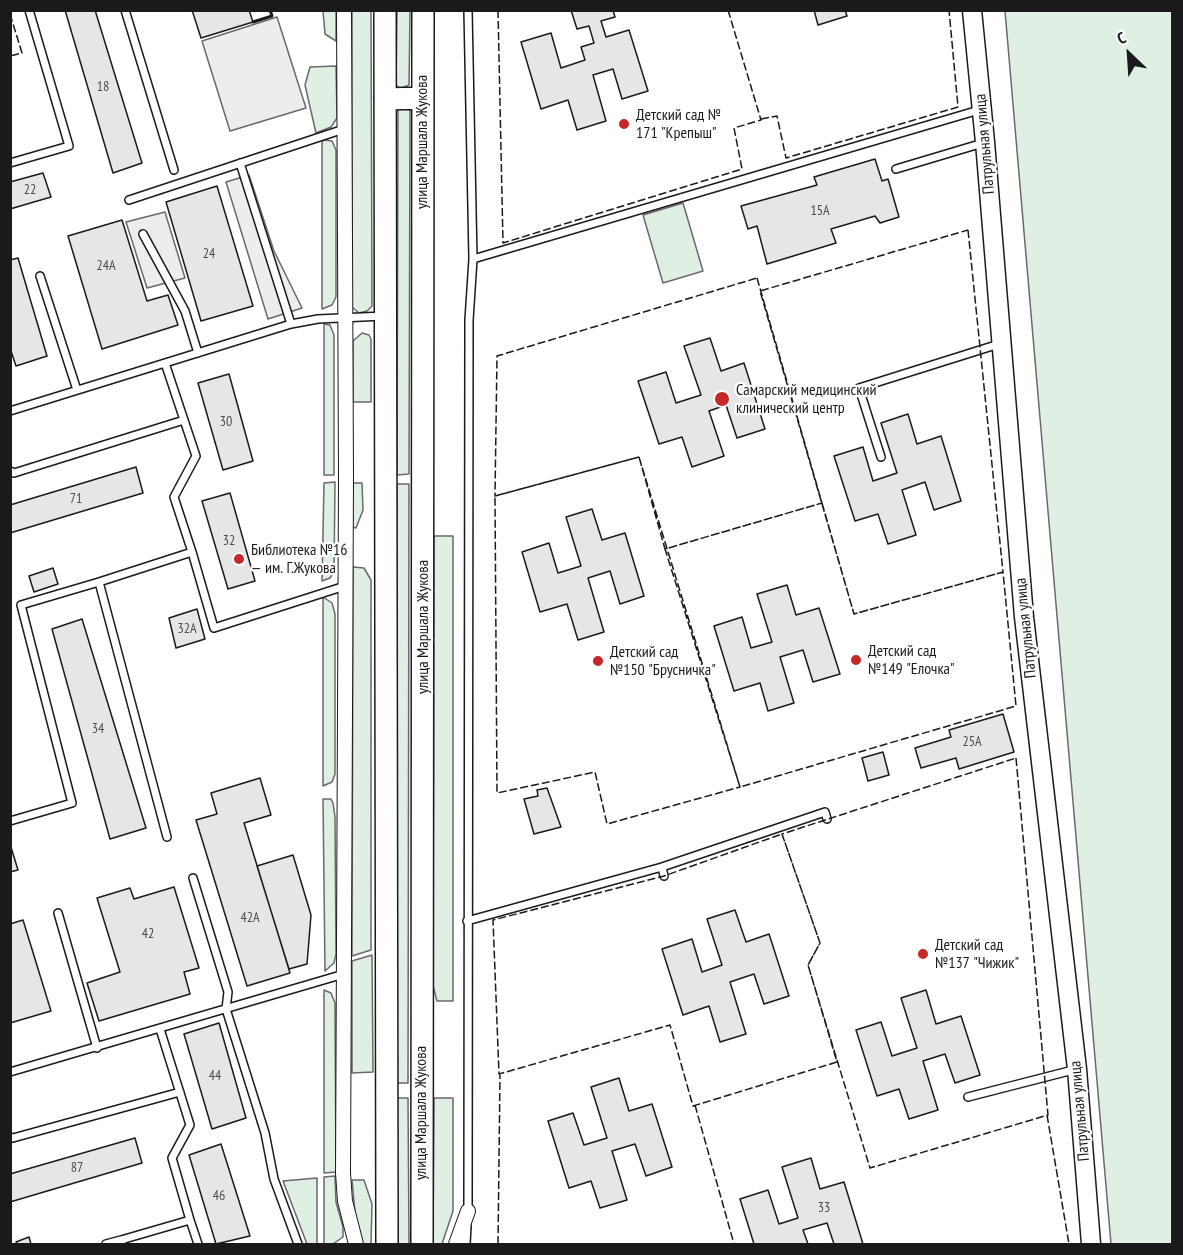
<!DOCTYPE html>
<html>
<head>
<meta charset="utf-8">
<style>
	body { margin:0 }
	#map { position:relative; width:1183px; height:1255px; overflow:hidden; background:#fff; font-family:"PT Sans Narrow",sans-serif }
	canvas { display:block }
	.frame { position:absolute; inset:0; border:12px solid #1a1a1a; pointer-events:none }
	.north { position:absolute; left:1099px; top:24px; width:60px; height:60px; -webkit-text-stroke:4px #fff; paint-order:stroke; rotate:335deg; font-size:16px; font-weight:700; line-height:24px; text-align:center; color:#1a1a1a }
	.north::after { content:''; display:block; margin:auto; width:21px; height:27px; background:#1a1a1a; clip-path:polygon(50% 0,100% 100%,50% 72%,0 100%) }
</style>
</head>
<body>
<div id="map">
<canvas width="1183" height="1255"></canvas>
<div class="frame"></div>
<div class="north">С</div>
</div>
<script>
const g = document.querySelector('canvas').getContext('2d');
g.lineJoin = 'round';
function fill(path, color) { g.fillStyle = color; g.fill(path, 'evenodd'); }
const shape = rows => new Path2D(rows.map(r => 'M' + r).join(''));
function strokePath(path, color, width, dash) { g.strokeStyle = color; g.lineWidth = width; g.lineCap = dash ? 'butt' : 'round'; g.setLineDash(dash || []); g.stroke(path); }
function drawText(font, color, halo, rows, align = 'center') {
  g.font = font + ' "PT Sans Narrow",sans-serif'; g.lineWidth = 4.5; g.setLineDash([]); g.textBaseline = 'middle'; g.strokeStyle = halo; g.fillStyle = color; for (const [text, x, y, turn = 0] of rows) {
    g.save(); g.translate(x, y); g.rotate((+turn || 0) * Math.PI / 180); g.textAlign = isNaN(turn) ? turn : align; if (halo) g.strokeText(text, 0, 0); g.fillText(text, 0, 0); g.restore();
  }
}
const green = shape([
	[323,11,336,11,336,41,325,34,323,11],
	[352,11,371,11,372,306,367,311,359,313,352,307,352,11],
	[397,11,410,11,409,85,400,89,396,85,397,11],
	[1005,11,1172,11,1172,1244,1111,1244,1005,11],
	[336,66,337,118,331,127,316,133,305,85,310,67,336,66],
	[400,108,410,110,409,474,397,475,398,110,400,108],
	[325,140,332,141,336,150,336,297,332,305,322,309,322,141,325,140],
	[683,203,703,271,663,283,643,215,683,203],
	[324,324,330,325,334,335,334,475,324,475,324,324],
	[362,333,369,335,371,339,371,402,353,402,353,341,362,333],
	[335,482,334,572,330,578,322,581,324,483,335,482],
	[352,483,362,483,363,510,356,528,352,527,352,483],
	[397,484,409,484,408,1083,396,1083,397,484],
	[434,536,453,536,453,1001,437,1001,433,986,434,536],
	[353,567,364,568,371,580,371,950,352,956,353,567],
	[323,597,332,603,335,614,335,774,332,782,323,786,323,597],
	[323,799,331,799,333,803,335,817,336,954,334,963,325,971,323,799],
	[372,955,373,1072,352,1073,352,961,372,955],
	[324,990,331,993,335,1003,336,1172,324,1173,324,990],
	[396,1098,408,1098,409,1244,396,1244,396,1098],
	[434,1098,453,1098,453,1211,442,1244,433,1244,434,1098],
	[335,1176,336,1202,343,1227,343,1237,333,1244,324,1244,324,1177,335,1176],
	[317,1178,317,1244,307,1244,283,1181,317,1178],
	[352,1180,364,1180,372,1204,371,1244,363,1244,356,1223,352,1180]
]);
const parking = shape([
	[277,17,306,108,230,131,202,41,277,17],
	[249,175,274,251,302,308,268,319,226,182,249,175],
	[165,212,185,278,147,288,126,222,165,212]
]);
const building = shape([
	[65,10,95,10,142,163,113,173,65,10],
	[192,10,249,10,253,22,201,38,192,10],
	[571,10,613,10,615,17,601,21,606,37,629,30,648,91,622,99,613,69,593,75,606,121,577,130,568,100,541,109,521,42,551,33,561,68,585,60,581,47,594,43,589,26,577,29,571,10],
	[814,10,845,10,847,16,818,25,814,10],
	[875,159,882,181,888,179,899,217,880,223,875,216,831,229,836,243,767,264,757,226,748,229,741,206,817,185,814,177,875,159],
	[43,173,51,197,10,209,10,182,43,173],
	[217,186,253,306,201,321,166,202,217,186],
	[122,220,147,301,168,295,178,325,102,349,68,236,122,220],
	[18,258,47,356,16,366,10,348,10,260,18,258],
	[710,338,721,371,744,363,765,429,737,438,726,405,709,411,724,456,692,467,682,437,659,444,638,381,666,372,676,403,701,395,684,346,710,338],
	[229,374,253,461,223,470,198,383,229,374],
	[908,414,917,444,941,436,961,501,934,510,925,482,902,490,916,535,888,544,878,514,855,521,834,456,863,447,873,481,897,473,881,423,908,414],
	[136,467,143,493,10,533,10,505,136,467],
	[230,493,255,581,228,589,202,501,230,493],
	[592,509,602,540,625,533,644,596,620,604,610,571,588,578,604,632,578,640,567,604,540,612,522,552,549,543,558,573,581,566,566,517,592,509],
	[53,568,58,584,34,592,29,576,53,568],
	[787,585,796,615,819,608,840,674,813,682,803,650,780,657,794,703,768,711,760,683,734,691,714,626,742,617,751,648,772,642,757,594,787,585],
	[197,609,205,639,176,648,169,618,197,609],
	[82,619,146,828,110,839,52,629,82,619],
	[1003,714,1014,752,959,769,956,758,921,768,915,748,951,737,949,730,1003,714],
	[883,752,889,775,868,781,862,758,883,752],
	[260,778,271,815,244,823,290,973,247,986,196,820,217,814,211,793,260,778],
	[547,788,561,827,534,834,524,799,538,796,537,790,547,788],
	[10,844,18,870,10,872,10,844],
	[293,855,311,915,307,964,289,969,257,866,293,855],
	[174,887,199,968,184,972,190,994,99,1021,87,983,120,972,97,898,130,888,134,899,174,887],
	[735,910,746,942,769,934,789,996,764,1004,754,974,730,982,746,1034,720,1042,709,1006,683,1015,662,949,692,939,702,972,722,965,707,919,735,910],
	[23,920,51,1011,10,1023,10,924,23,920],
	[926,990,936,1024,961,1016,980,1075,955,1083,945,1054,923,1061,938,1110,909,1119,899,1089,877,1096,856,1030,881,1022,892,1056,917,1048,901,998,926,990],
	[219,1023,246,1118,212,1129,184,1034,219,1023],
	[619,1078,629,1111,652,1104,672,1167,646,1176,635,1144,612,1151,627,1200,600,1208,591,1181,569,1188,548,1121,573,1113,584,1145,607,1138,591,1087,619,1078],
	[135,1138,142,1163,10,1202,10,1174,135,1138],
	[221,1144,250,1236,216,1244,189,1155,221,1144],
	[811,1158,820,1189,844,1182,863,1244,834,1244,827,1223,803,1230,808,1244,754,1244,740,1199,768,1190,779,1224,798,1218,782,1167,811,1158],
	[29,1237,31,1244,17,1244,16,1242,29,1237]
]);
const lane = shape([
	[125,10,174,170],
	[468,10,473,259,469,320,468,1212],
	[10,163,69,146,29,10],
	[240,163,291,324],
	[896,169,983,143],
	[129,200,344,129],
	[143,234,185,311,198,353],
	[473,259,979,110],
	[40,276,77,390],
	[165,363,196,456,174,497,192,552],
	[10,411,291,324,318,319,384,316],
	[881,457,859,388,999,344],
	[10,471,14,473,184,420],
	[99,582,192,552,214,628,345,586],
	[10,821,72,803,21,605,99,582,167,837],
	[662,867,825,812,827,819],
	[193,878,228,992,226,1009,265,1133,274,1179,298,1244],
	[58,913,97,1048],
	[467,921,662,867,664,876],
	[160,1029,190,1125,172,1158,190,1220],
	[10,1072,344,974],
	[968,1097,1077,1069],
	[10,1137,13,1138,180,1092],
	[106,1244,121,1240],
	[122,1244,121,1240,190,1220,198,1244],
	[466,1244,467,1226]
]);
const street = shape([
	[344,10,346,478,343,1173,345,1201,356,1244],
	[456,1244,468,1211]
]);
const secondary = shape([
	[972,10,985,142,1024,617,1077,1069,1091,1244]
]);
const primary = shape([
	[385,10,387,1244],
	[385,99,422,98],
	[422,1244,423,10]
]);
const fence = shape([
	[498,10,503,243,742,169,734,128,761,120,728,10],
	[10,14,22,53,10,56],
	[761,119,777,116,786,158,958,107,949,10],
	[968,230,1003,572,854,614,760,291,968,230],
	[757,278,822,503,665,549,639,457,495,496,497,356,757,278],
	[639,457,740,787,607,824,595,772,497,793,495,496,639,457],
	[822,503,854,614,1003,572,1016,706,740,787,665,549,822,503],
	[1016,758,1048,1115,870,1168,808,965,820,943,782,834,1016,758],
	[782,834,820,943,808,965,837,1062,693,1106,670,1025,499,1074,493,920,664,876,782,834],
	[695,1105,734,1244],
	[1047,1115,1069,1244],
	[498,1244,500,1074]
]);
const wall = shape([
	[253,22,272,16,270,10]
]);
const markers = [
	[624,124,6,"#c62828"],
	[722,399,8,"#c62828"],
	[239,559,6,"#c62828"],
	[856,660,6,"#c62828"],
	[598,661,6,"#c62828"],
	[923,954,6,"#c62828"]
];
const numberNames = [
	["18",103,87],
	["22",30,190],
	["15А",820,211],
	["24",209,254],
	["24А",106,266],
	["30",226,422],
	["71",76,499],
	["32",229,541],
	["32А",187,629],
	["34",98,729],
	["25А",972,742],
	["42А",250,918],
	["42",148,934],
	["44",215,1076],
	["87",77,1168],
	["46",219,1196],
	["33",824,1208]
];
const poiNames = [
	["Детский сад №",636,115],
	["171 \"Крепыш\"",636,133],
	["Самарский медицинский",736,390],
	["клинический центр",736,408],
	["Библиотека №16",251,550],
	["— им. Г.Жукова",251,568],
	["Детский сад",868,651],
	["№149 \"Елочка\"",868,669],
	["Детский сад",610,652],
	["№150 \"Брусничка\"",610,670],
	["Детский сад",935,945],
	["№137 \"Чижик\"",935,963]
];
const streetNames = [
	["улица Маршала Жукова",422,142,-90],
	["Патрульная улица",985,144,-95],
	["улица Маршала Жукова",423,627,-90],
	["Патрульная улица",1026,628,-96],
	["Патрульная улица",1080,1111,-95],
	["улица Маршала Жукова",421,1113,-90]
];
fill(green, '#e0efe3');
strokePath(green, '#6a6a6a', 1.5);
fill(parking, '#ededed');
strokePath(parking, '#6a6a6a', 1.5);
fill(building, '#e6e6e6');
strokePath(building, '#1a1a1a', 1.5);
strokePath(lane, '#1a1a1a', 10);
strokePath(street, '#1a1a1a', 16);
strokePath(secondary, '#1a1a1a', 21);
strokePath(primary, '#1a1a1a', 24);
strokePath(lane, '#fff', 7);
strokePath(street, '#fff', 14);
strokePath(secondary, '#fff', 18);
strokePath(primary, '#fff', 21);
strokePath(fence, '#1a1a1a', 1.5, [8, 3]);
strokePath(wall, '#1a1a1a', 3);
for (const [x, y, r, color] of markers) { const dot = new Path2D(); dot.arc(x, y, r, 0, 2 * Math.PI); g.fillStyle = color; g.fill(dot); strokePath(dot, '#fff', 2); }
drawText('14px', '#4d4d4d', null, numberNames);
drawText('16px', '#1a1a1a', '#fff', poiNames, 'left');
drawText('16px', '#1a1a1a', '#fff', streetNames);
</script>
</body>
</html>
